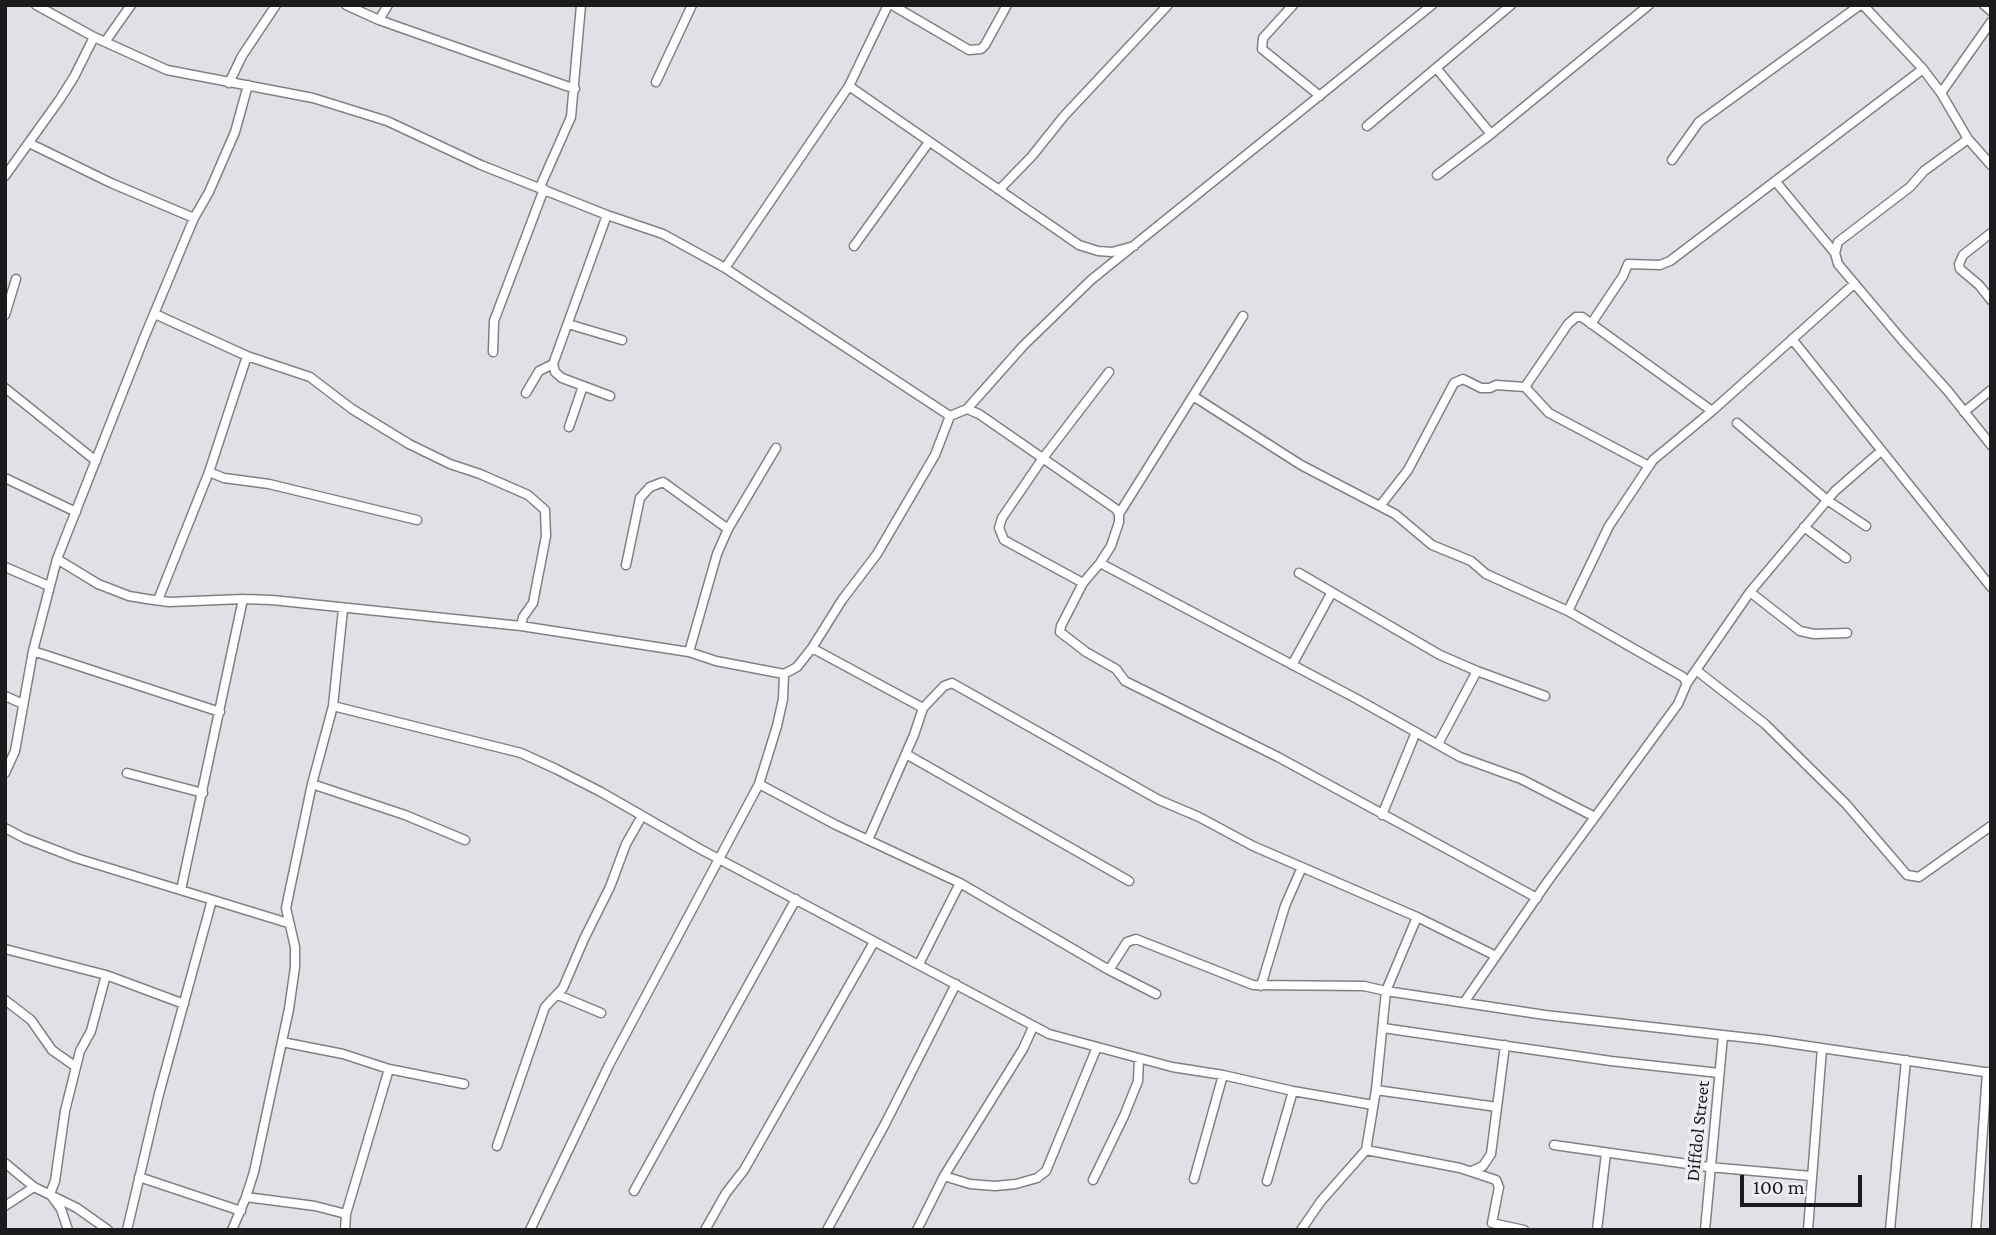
<!DOCTYPE html>
<html>
<head>
<meta charset="utf-8">
<style>
	body { margin:0 }
	#map { position:relative; width:1996px; height:1235px; overflow:hidden; background:#e2e0e6; font-family:"Crimson Pro",serif }
	canvas { display:block }
	.frame { position:absolute; inset:0; border:7px solid #1b1b1d; pointer-events:none }
	.scale { position:absolute; left:1740px; top:1175px; width:122px; height:32px; box-sizing:border-box; border:4px solid #1b1b1d; border-top:0; padding-left:9px; font-size:21px; line-height:24px; white-space:nowrap; color:#1b1b1d; -webkit-text-stroke:5px #f0edf3; paint-order:stroke }
</style>
</head>
<body>
<div id="map">
<canvas width="1996" height="1235"></canvas>
<div class="frame"></div>
<div class="scale">100 m</div>
</div>
<script>
const g = document.querySelector('canvas').getContext('2d');
g.lineJoin = 'round';
const shape = rows => new Path2D(rows.map(r => 'M' + r).join(''));
function strokePath(path, color, width, dash) { g.strokeStyle = color; g.lineWidth = width; g.lineCap = dash ? 'butt' : 'round'; g.setLineDash(dash || []); g.stroke(path); }
function drawText(font, color, halo, rows, align = 'center') {
  g.font = font + ' "Crimson Pro",serif'; g.lineWidth = 7; g.setLineDash([]); g.textBaseline = 'middle'; g.strokeStyle = halo; g.fillStyle = color; for (const [text, x, y, turn = 0] of rows) {
    g.save(); g.translate(x, y); g.rotate((+turn || 0) * Math.PI / 180); g.textAlign = isNaN(turn) ? turn : align; if (halo) g.strokeText(text, 0, 0); g.fillText(text, 0, 0); g.restore();
  }
}
const street = shape([
	[36,5,94,37,167,70,313,98,387,121,481,165,607,215,663,234,725,268,849,86,888,5],
	[346,5,379,20,575,89],
	[892,5,969,50,981,49,985,45,1007,5],
	[1293,5,1263,38,1262,49,1320,96],
	[1863,5,1923,69,1941,93,1968,139,1991,165],
	[1984,5,1991,11],
	[379,20,388,5],
	[105,42,131,5],
	[1437,69,1491,134],
	[656,82,692,5],
	[229,83,242,56,276,5],
	[849,86,1079,245,1098,251,1112,252,1134,246],
	[1941,93,1991,22],
	[1367,126,1511,5],
	[1968,139,1924,171,1910,187,1838,242,1835,253,1838,264,1902,340,1947,390,1991,445],
	[29,143,111,183,194,218],
	[1672,160,1699,122,1860,5],
	[1437,175,1491,134,1649,5],
	[5,176,60,99,74,77,94,37],
	[1776,182,1835,253],
	[540,187,571,117,581,5],
	[999,190,1032,156,1064,116,1168,5],
	[607,215,553,364,555,372,562,378,610,396],
	[1991,233,1963,255,1959,264,1960,269,1979,285,1991,300],
	[854,246,929,142],
	[725,268,950,416,967,409,979,414,1116,509,1119,514],
	[155,314,247,356,310,377,352,409,409,444,450,464,480,474,528,495,545,510,546,536,533,603,523,617,521,626],
	[5,315,16,279],
	[568,324,622,340],
	[1591,324,1623,276,1628,264,1660,265,1670,261,1923,69],
	[1792,339,1991,587],
	[493,352,494,321,544,189],
	[1109,372,1043,458,1002,518,999,528,1004,540,1083,583,1100,563,1111,546,1119,522,1119,514,1243,316],
	[1525,387,1549,413,1649,466],
	[5,388,96,461],
	[526,393,539,371,553,364],
	[1193,396,1301,465,1395,514,1432,545,1471,561,1486,574,1568,611,1683,677,1687,683,1678,704,1548,881,1465,1001],
	[967,409,1023,346,1091,280,1432,5],
	[1964,412,1991,390],
	[1737,423,1827,500,1866,526],
	[569,427,583,386],
	[776,448,728,529,717,554,689,652,716,661,784,674,797,667,812,648,842,600,877,554,935,455,950,416],
	[209,472,224,478,269,484,417,520],
	[5,478,76,512],
	[1380,506,1408,470,1454,383,1463,379,1481,388,1490,388,1496,385,1525,387,1568,324,1576,317,1582,317,1712,411],
	[1804,527,1846,558],
	[57,559,98,584,129,596,147,599,169,602,243,599,272,600,521,626,689,652],
	[1100,563,1357,699,1460,757,1521,779,1595,817],
	[626,565,640,498,650,487,663,482,728,529],
	[5,567,49,586],
	[1299,573,1440,655,1477,671,1545,696],
	[1083,583,1061,626,1060,632,1086,652,1116,669,1125,681,1278,757,1537,898],
	[1750,592,1800,631,1814,634,1847,633],
	[158,600,209,472,247,356],
	[1568,611,1609,526,1653,460,1712,411,1854,284],
	[812,648,923,708],
	[33,651,220,712],
	[1292,665,1332,592],
	[1696,670,1765,724,1846,804,1907,875,1919,877,1991,826],
	[1687,683,1750,592,1835,491,1881,451],
	[5,696,23,704],
	[333,706,521,753,556,769,601,792,700,849,1049,1034,1172,1067,1223,1075,1293,1091,1373,1105],
	[1438,744,1477,671],
	[906,754,1129,881],
	[5,773,15,751,33,651,57,559,144,338,194,218,209,192,235,132,248,85],
	[127,773,203,793],
	[312,784,405,815,465,840],
	[759,784,836,825,960,883,1109,970,1156,994],
	[1382,815,1416,732],
	[5,828,24,838,76,858,288,923],
	[868,840,914,735,923,708,944,686,952,683,1159,800,1199,817,1253,846,1417,917,1496,956],
	[181,890,243,599],
	[5,949,106,975,184,1004],
	[919,964,960,883],
	[1109,970,1127,942,1136,939,1253,985,1364,986,1386,991,1545,1015,1767,1040,1991,1073],
	[1261,986,1285,906,1302,867],
	[558,995,601,1013],
	[5,1000,31,1020,52,1050,76,1067],
	[1383,1028,1611,1061,1719,1073],
	[282,1042,343,1054,389,1069,464,1084],
	[1376,1090,1497,1107],
	[1554,1145,1709,1167,1811,1176],
	[497,1146,545,1007,563,988,584,939,610,887,626,844,642,816],
	[1366,1150,1460,1168,1496,1180,1499,1187,1492,1223,1524,1230],
	[5,1163,34,1187,77,1208,108,1230],
	[1472,1171,1483,1166,1491,1154,1505,1045],
	[944,1176,970,1184,995,1186,1016,1184,1037,1178,1046,1171,1097,1047],
	[139,1177,241,1211],
	[1194,1179,1223,1075],
	[1093,1180,1124,1116,1138,1081,1139,1059],
	[1267,1181,1293,1091],
	[634,1191,796,899],
	[246,1197,315,1206,346,1214],
	[5,1206,34,1187],
	[68,1230,61,1209,50,1194,55,1181,65,1111,80,1051,91,1031,106,975],
	[127,1230,159,1094,212,900],
	[232,1230,246,1197,254,1172,289,1009,295,967,295,947,286,908,312,784,333,706,343,609],
	[345,1230,346,1214,389,1069],
	[530,1230,609,1065,759,784,777,726,783,699,784,674],
	[705,1230,726,1193,744,1170,874,942],
	[827,1230,885,1124,956,984],
	[917,1230,944,1176,1023,1049,1033,1027],
	[1301,1230,1321,1201,1366,1150,1376,1090,1386,991,1417,917],
	[1597,1230,1606,1153],
	[1705,1230,1723,1036],
	[1808,1230,1822,1048],
	[1890,1230,1906,1060],
	[1976,1230,1987,1072]
]);
const streetNames = [
	["Diffdol Street",1698,1131,-84]
];
strokePath(street, '#828085', 11);
strokePath(street, '#fff', 8);
drawText('19px', '#1b1b1d', '#f0edf3', streetNames);
</script>
</body>
</html>
